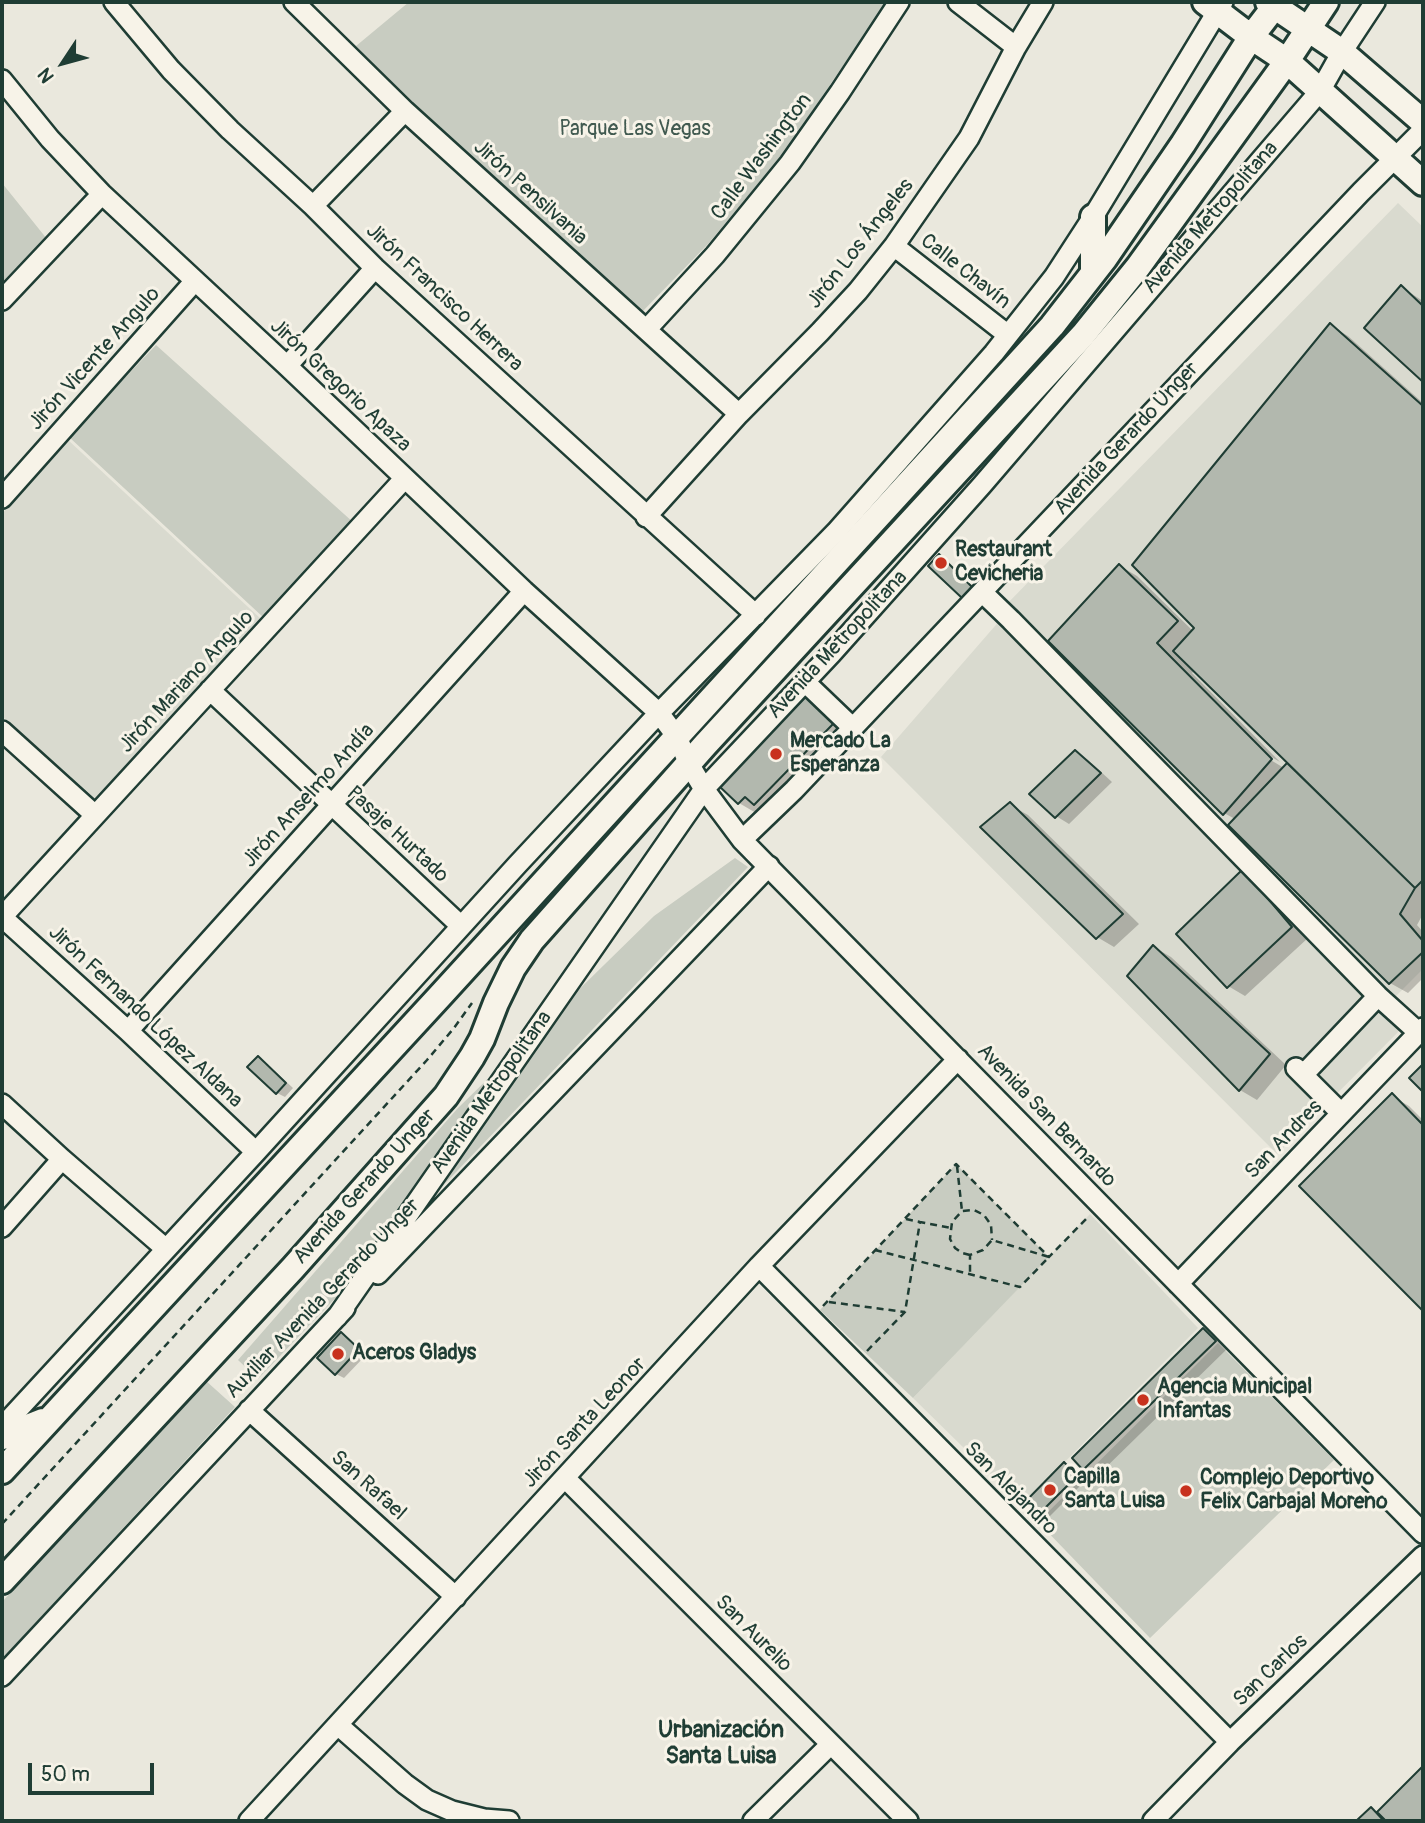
<!DOCTYPE html>
<html>
<head>
<meta charset="utf-8">
<style>
	body { margin:0 }
	#map { position:relative; width:1425px; height:1823px; overflow:hidden; background:#eae8dd; font-family:Pangolin,sans-serif }
	canvas { display:block }
	.frame { position:absolute; inset:0; border:4px solid #1f3d34; pointer-events:none }
	.north { position:absolute; left:28px; top:28px; width:70px; height:70px; -webkit-text-stroke:5px #f7f3e8; paint-order:stroke; rotate:234deg; font-size:19px; font-weight:700; line-height:28px; text-align:center; color:#1f3d34 }
	.north::after { content:''; display:block; margin:auto; width:24px; height:32px; background:#1f3d34; clip-path:polygon(50% 0,100% 100%,50% 72%,0 100%) }
	.scale { position:absolute; left:28px; top:1763px; width:126px; height:32px; box-sizing:border-box; border:4px solid #1f3d34; border-top:0; padding-left:9px; font-size:21px; line-height:24px; white-space:nowrap; color:#1f3d34; -webkit-text-stroke:5px #f7f3e8; paint-order:stroke }
</style>
</head>
<body>
<div id="map">
<canvas width="1425" height="1823"></canvas>
<div class="frame"></div>
<div class="north">N</div>
<div class="scale">50 m</div>
</div>
<script>
const g = document.querySelector('canvas').getContext('2d');
g.lineJoin = 'round';
function fill(path, color) { g.fillStyle = color; g.fill(path, 'evenodd'); }
const shape = rows => new Path2D(rows.map(r => 'M' + r).join(''));
function strokePath(path, color, width, dash) { g.strokeStyle = color; g.lineWidth = width; g.lineCap = dash ? 'butt' : 'round'; g.setLineDash(dash || []); g.stroke(path); }
function drawText(font, color, halo, rows, align = 'center') {
  g.font = font + ' Pangolin,sans-serif'; g.lineWidth = 6; g.setLineDash([]); g.textBaseline = 'middle'; g.strokeStyle = halo; g.fillStyle = color; for (const [text, x, y, turn = 0] of rows) {
    g.save(); g.translate(x, y); g.rotate((+turn || 0) * Math.PI / 180); g.textAlign = isNaN(turn) ? turn : align; if (halo) g.strokeText(text, 0, 0); g.fillText(text, 0, 0); g.restore();
  }
}
const built = shape([
	[1398,203,1423,227,1423,969,1393,999,1410,1020,1277,1154,881,757,1008,611,1004,607],
	[68,440,261,619,96,799,2,716,2,514],
	[1090,1214,1198,1328,1022,1505,913,1398]
]);
const green = shape([
	[409,2,886,2,784,153,708,244,642,312,410,100,356,46],
	[2,183,47,239,2,288],
	[156,345,354,523,264,618,69,437],
	[735,858,748,867,258,1379,238,1360,457,1109,654,916],
	[956,1164,1049,1257,913,1398,820,1310],
	[1218,1343,1334,1460,1150,1638,1038,1522],
	[205,1380,235,1407,2,1659,2,1602]
]);
const shadow = shape([
	[1401,287,1423,301,1423,379,1366,328],
	[1331,326,1348,336,1423,403,1423,914,1417,925,1423,932,1423,978,1408,993,1390,983,1235,819,1224,813,1120,566,1137,576,1193,631],
	[1195,670,1289,763,1284,768,1264,756,1265,753,1280,762,1192,673],
	[939,557,947,561,979,592,971,601,963,597],
	[807,698,850,734,772,814,761,808,756,813,739,803],
	[1075,752,1088,760,1112,782,1069,824,1056,816],
	[1010,805,1028,815,1139,924,1114,947,1097,937],
	[1243,871,1308,938,1245,996,1228,986],
	[1154,947,1171,957,1286,1065,1257,1100,1240,1090],
	[258,1058,266,1063,293,1088,285,1097,277,1093],
	[1392,1096,1409,1106,1423,1120,1423,1309,1301,1186],
	[1203,1331,1216,1338,1227,1349,1097,1476,1084,1469],
	[341,1335,349,1339,366,1355,344,1378,336,1374],
	[1065,1465,1073,1469,1085,1481,1044,1522,1036,1517,1024,1505],
	[1423,1768,1423,1821,1358,1821,1371,1809,1378,1813]
]);
const building = shape([
	[1401,285,1423,306,1423,382,1364,328,1401,285],
	[1330,323,1423,406,1423,880,1415,888,1173,651,1194,628,1132,565,1330,323],
	[939,554,972,587,962,598,928,566,939,554],
	[1119,564,1178,621,1157,643,1272,759,1223,815,1048,641,1119,564],
	[806,696,834,723,754,805,745,797,738,804,719,786,806,696],
	[1075,750,1101,773,1055,818,1029,794,1075,750],
	[1287,763,1415,888,1400,914,1423,941,1423,952,1389,984,1228,825,1287,763],
	[1010,802,1123,914,1096,939,980,827,1010,802],
	[1243,869,1292,927,1227,988,1176,934,1243,869],
	[1153,945,1270,1054,1239,1091,1127,976,1153,945],
	[258,1056,286,1083,276,1094,247,1067,258,1056],
	[1423,1064,1423,1092,1409,1078,1423,1064],
	[1392,1093,1423,1125,1423,1311,1299,1186,1392,1093],
	[1203,1328,1216,1341,1083,1470,1072,1458,1203,1328],
	[341,1332,359,1349,335,1375,317,1358,341,1332],
	[1064,1462,1077,1476,1035,1518,1022,1505,1064,1462],
	[1423,1766,1423,1821,1386,1821,1377,1812,1423,1766],
	[1371,1807,1384,1821,1356,1821,1371,1807]
]);
const path = shape([
	[957,1166,962,1211],
	[906,1219,920,1222],
	[875,1250,1020,1287,1049,1257,992,1240,983,1250,970,1255,970,1274],
	[970,1255,962,1253,955,1248,950,1239,952,1222,962,1211,974,1210,984,1215,991,1225,992,1240],
	[829,1302,905,1312],
	[823,1306,956,1164,1049,1257,1088,1217],
	[867,1351,905,1312,920,1222,951,1228],
	[2,1524,427,1060,454,1028,472,1003]
]);
const minor = shape([
	[114,2,171,70,230,130,313,206,375,268,756,615],
	[294,2,405,111,739,414],
	[958,2,1016,47],
	[2,80,50,139,102,194,287,366,524,591,659,713,677,737,689,764,704,789,742,840,1423,1533],
	[313,206,405,111],
	[894,246,1008,335],
	[2,300,102,194],
	[647,329,715,255,790,163,840,92,899,2],
	[287,366,375,268],
	[2,498,194,282],
	[646,517,739,414,820,332,858,291,894,246,969,138,1016,47,1043,2],
	[982,592,1011,620,1378,996,1419,1033],
	[805,682,853,728],
	[210,690,461,926],
	[2,731,95,815],
	[742,840,794,790,1361,192,1423,130],
	[128,1031,524,591],
	[1296,1068,1341,1113],
	[1303,1075,1378,996],
	[2,1104,62,1159,166,1249],
	[256,1152,128,1031,2,917,405,478],
	[2,1227,62,1159],
	[759,1266,1230,1742],
	[378,1274,769,866],
	[1178,1284,1423,1028],
	[337,1317,704,789,832,653,982,485,1320,91,1342,52,1375,2],
	[249,1410,456,1597],
	[2,1427,256,1152,517,865,659,713,836,532,994,353,1054,277,1093,217,1223,2],
	[565,1478,908,1821],
	[2,1676,345,1308],
	[338,1725,405,1784,427,1800,452,1811,484,1819,509,1821],
	[249,1821,759,1266,958,1059],
	[753,1821,831,1744],
	[1153,1821,1230,1742,1423,1556]
]);
const major = shape([
	[1205,2,1251,37,1287,61,1423,183],
	[1268,2,1342,52,1423,122],
	[1093,217,1093,273],
	[2,1437,43,1421],
	[2,1471,439,997,1052,326,1105,258,1183,144,1251,37,1278,2],
	[2,1581,293,1268,446,1096,472,1057,482,1039,496,1003,513,968,532,940,705,745,1083,335,1138,267,1287,61,1326,2]
]);
const markers = [
	[941,563,7,"#c8321e"],
	[776,754,7,"#c8321e"],
	[338,1354,7,"#c8321e"],
	[1143,1400,7,"#c8321e"],
	[1050,1490,7,"#c8321e"],
	[1186,1491,7,"#c8321e"]
];
const parkNames = [
	["Parque Las Vegas",635,130]
];
const streetNames = [
	["Calle Washington",762,157,-53],
	["Jirón Pensilvania",530,193,42],
	["Avenida Metropolitana",1211,218,-49],
	["Jirón Los Ángeles",861,244,-52],
	["Calle Chavín",965,272,38],
	["Jirón Francisco Herrera",444,298,43],
	["Jirón Vicente Angulo",95,359,-48],
	["Jirón Gregorio Apaza",340,386,43],
	["Avenida Gerardo Unger",1127,439,-47],
	["Avenida Metropolitana",838,645,-47],
	["Jirón Mariano Angulo",187,682,-47],
	["Jirón Anselmo Andía",309,796,-48],
	["Pasaje Hurtado",397,835,43],
	["Jirón Fernando López Aldana",145,1017,43],
	["Avenida Metropolitana",492,1093,-55],
	["Avenida San Bernardo",1046,1116,46],
	["San Andres",1284,1140,-46],
	["Avenida Gerardo Unger",365,1187,-48],
	["Auxiliar Avenida Gerardo Unger",323,1299,-46],
	["Jirón Santa Leonor",585,1423,-47],
	["San Rafael",368,1486,42],
	["San Alejandro",1010,1489,45],
	["San Aurelio",753,1634,45],
	["San Carlos",1271,1671,-44]
];
const poiNames = [
	["Restaurant",955,551],
	["Cevicheria",955,575],
	["Mercado La",790,742],
	["Esperanza",790,766],
	["Aceros Gladys",352,1354],
	["Agencia Municipal",1157,1388],
	["Infantas",1157,1412],
	["Capilla",1064,1478],
	["Santa Luisa",1064,1502],
	["Complejo Deportivo",1200,1479],
	["Felix Carbajal Moreno",1200,1503]
];
const neighbourhoodNames = [
	["Urbanización",721,1731],
	["Santa Luisa",721,1757]
];
fill(built, '#d9dacf');
fill(green, '#c8ccc1');
fill(shadow, '#0003');
fill(building, '#b2b8ae');
strokePath(building, '#1f3d34', 2);
strokePath(minor, '#1f3d34', 24);
strokePath(major, '#1f3d34', 30);
strokePath(path, '#1f3d34', 2.5, [7, 5]);
strokePath(minor, '#f7f3e8', 19);
strokePath(major, '#f7f3e8', 24);
for (const [x, y, r, color] of markers) { const dot = new Path2D(); dot.arc(x, y, r, 0, 2 * Math.PI); g.fillStyle = color; g.fill(dot); strokePath(dot, '#f7f3e8', 2.5); }
drawText('21px', '#415a50', '#f7f3e8', parkNames);
drawText('21px', '#1f3d34', '#f7f3e8', streetNames);
drawText('bold 21px', '#1f3d34', '#f7f3e8', poiNames, 'left');
drawText('bold 23px', '#1f3d34', '#f7f3e8', neighbourhoodNames);
</script>
</body>
</html>
